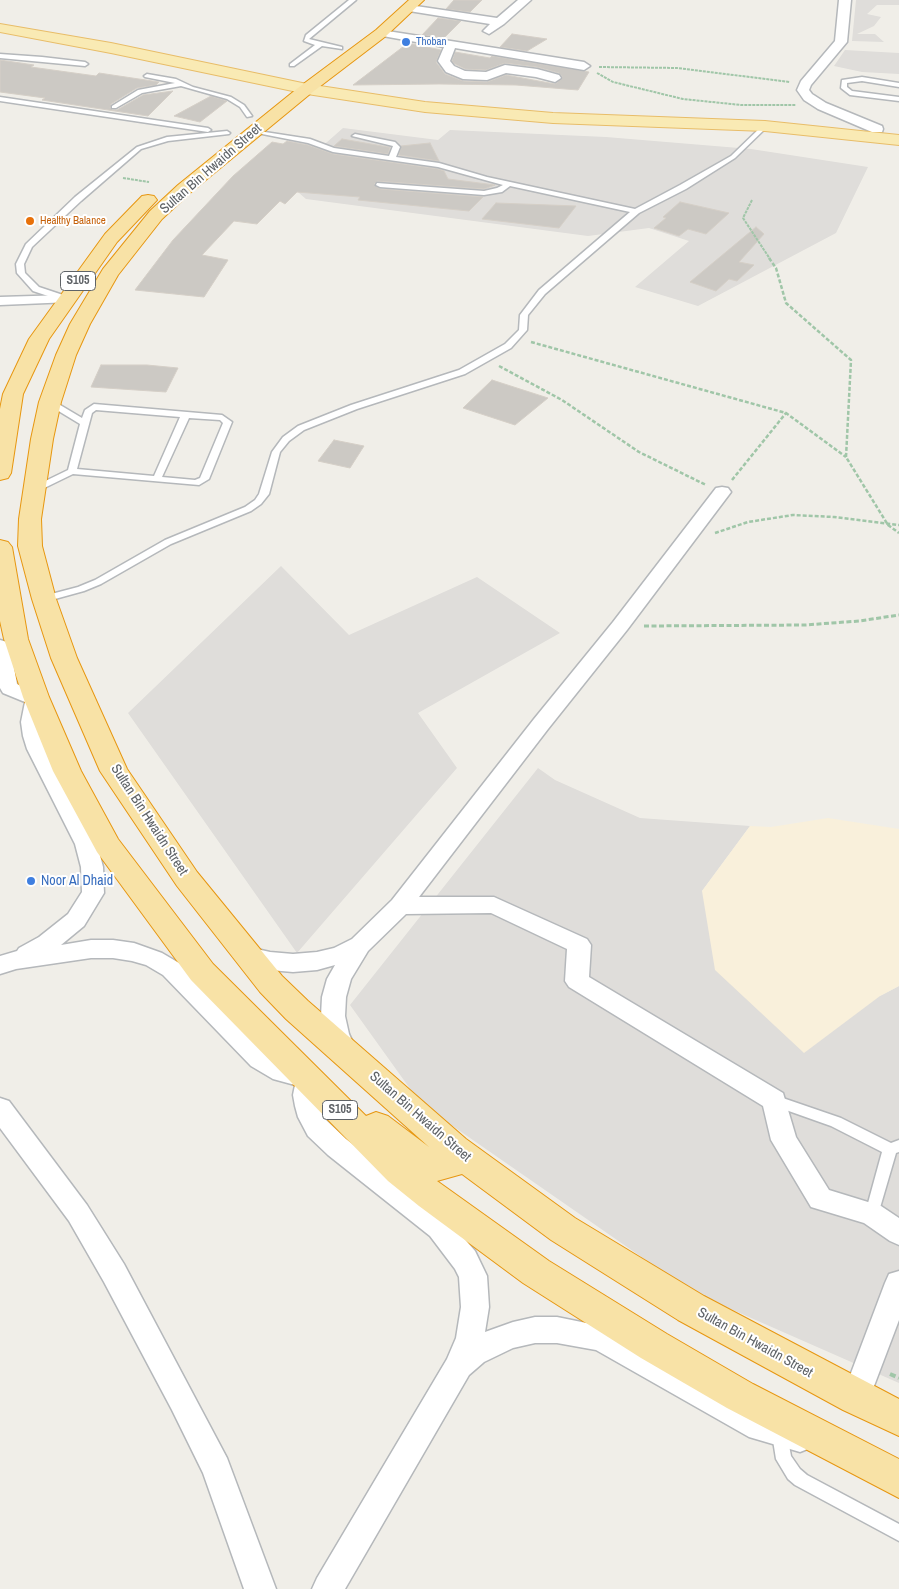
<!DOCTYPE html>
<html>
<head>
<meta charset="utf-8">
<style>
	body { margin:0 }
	canvas { display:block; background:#f0eee8 }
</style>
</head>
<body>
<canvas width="899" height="1589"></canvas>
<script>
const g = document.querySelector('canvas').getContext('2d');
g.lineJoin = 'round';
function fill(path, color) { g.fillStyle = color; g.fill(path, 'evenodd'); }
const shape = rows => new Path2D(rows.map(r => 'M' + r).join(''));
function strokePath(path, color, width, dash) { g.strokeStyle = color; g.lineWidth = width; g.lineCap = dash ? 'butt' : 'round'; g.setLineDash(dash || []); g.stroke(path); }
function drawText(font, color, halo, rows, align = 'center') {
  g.font = font + ' "Archivo Narrow",sans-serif'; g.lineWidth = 4; g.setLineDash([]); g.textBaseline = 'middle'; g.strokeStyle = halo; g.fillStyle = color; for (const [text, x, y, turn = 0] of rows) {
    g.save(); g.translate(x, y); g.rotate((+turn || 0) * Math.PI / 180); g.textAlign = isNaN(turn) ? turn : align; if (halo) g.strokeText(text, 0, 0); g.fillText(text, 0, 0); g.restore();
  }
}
const industrial = shape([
	[856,0,899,0,899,5,877,5,867,14,881,17,874,26,857,34,875,34,884,42,852,41],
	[845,50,899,53,899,74,862,72,834,66],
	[343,128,438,140,450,130,606,137,751,149,868,167,836,233,698,306,635,287,689,241,649,228,588,236,306,199,284,180],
	[281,566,349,635,477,577,560,633,418,713,457,768,297,953,128,713],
	[538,768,555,780,640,818,750,826,702,891,880,996,899,986,899,1383,692,1292,421,1104,350,1005]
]);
const sand = shape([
	[828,818,899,829,899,986,880,996,804,1053,715,970,702,891,750,826,771,827]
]);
const building = shape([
	[454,0,482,0,470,12,446,9,454,0],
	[438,18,461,21,444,38,422,35,438,18],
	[512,34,547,39,527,51,500,47,512,34],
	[408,43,441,50,436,62,445,74,463,81,487,82,506,75,555,84,563,78,559,73,537,67,505,63,486,70,465,69,455,64,452,61,455,52,490,58,492,56,589,72,578,90,516,85,439,84,353,85,408,43],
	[0,60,34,65,31,67,96,76,99,73,159,82,156,85,137,88,111,104,110,108,112,110,117,110,143,95,173,91,148,116,42,100,45,98,0,92,0,60],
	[211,96,227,101,200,122,174,116,211,96],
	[342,139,388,147,390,147,388,154,334,146,342,139],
	[287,141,308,145,333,154,438,169,444,171,448,179,495,185,484,189,377,181,374,184,380,189,483,197,469,211,358,200,360,197,297,192,285,204,280,201,257,224,234,221,202,255,228,260,204,297,135,290,173,240,233,176,272,142,283,144,287,141],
	[430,143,439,161,399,155,401,146,430,143],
	[680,202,729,213,706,234,688,229,679,236,654,228,666,218,663,217,680,202],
	[496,203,576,206,559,228,482,219,496,203],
	[756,227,764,234,739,262,754,265,737,281,729,279,716,291,690,282,756,227],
	[101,365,147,365,178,368,166,392,91,387,101,365],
	[492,380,548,398,515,425,463,408,492,380],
	[334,440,364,446,350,468,318,461,334,440]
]);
const pathFar3 = shape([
	[599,67,677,68,790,82],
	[597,73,613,82,683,99,741,105,796,105],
	[123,178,149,182],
	[752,200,743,218,770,259]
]);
const pathFar2 = shape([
	[769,258,776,268,786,303,851,360,846,457,888,525,899,533],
	[531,342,786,413,846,457],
	[499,366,562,400,639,452,706,485],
	[732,480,786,413],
	[715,533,748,522,793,515,834,517,899,525]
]);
const pathFar1 = shape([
	[644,626,805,625,859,621,899,615]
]);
const path = shape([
	[890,1374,899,1378]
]);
const service = shape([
	[349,0,356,0,309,39,342,47,342,49,322,46,294,66,290,66,290,64,315,45,304,41,306,35,349,0],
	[0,54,42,57,85,62,88,64,85,66,0,58,0,54],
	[147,74,176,79,193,87,231,97,244,105,252,116,247,117,240,107,227,99,181,86,142,93,116,108,112,108,112,106,138,90,175,83,145,77,144,76,147,74],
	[862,77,899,83,899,87,862,81,847,83,847,87,852,91,899,97,899,101,850,95,841,88,842,80,862,77],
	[0,97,208,128,211,130,208,132,0,101,0,97],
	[763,125,768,126,735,158,686,189,639,213,545,294,528,315,527,330,511,348,465,374,357,409,304,430,289,441,280,452,269,494,261,504,251,511,171,544,101,584,84,591,44,602,39,599,40,597,78,587,95,580,165,540,245,507,255,500,259,494,272,452,283,437,298,426,351,405,459,370,505,344,519,330,520,315,539,290,630,212,510,186,502,192,484,195,380,187,376,185,377,183,484,191,497,188,503,185,438,167,333,152,308,143,252,132,252,130,310,139,334,148,389,156,393,146,352,136,355,134,395,142,400,147,396,157,439,163,487,177,635,209,680,185,731,156,763,125],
	[227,131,230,133,229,134,168,141,141,149,81,201,32,247,24,264,25,273,39,287,69,297,69,301,63,301,33,291,17,273,16,264,26,244,75,197,137,147,167,137,227,131],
	[50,399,82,418,85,410,94,404,222,415,232,422,209,479,199,485,73,474,34,493,31,492,31,488,68,470,80,424,47,404,46,402,50,399],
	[96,410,180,417,154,476,77,469,92,413,96,410],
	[189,418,220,420,223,423,200,478,195,480,162,477,189,418],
	[774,1095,841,1118,891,1143,899,1140,899,1152,896,1153,877,1218,872,1220,867,1218,865,1214,882,1152,831,1126,769,1104,767,1100,769,1096,774,1095],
	[780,1427,786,1429,791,1456,800,1469,807,1475,899,1524,899,1541,795,1485,788,1479,776,1459,772,1434,774,1429,780,1427]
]);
const minor = shape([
	[518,0,531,0,504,24,489,34,483,31,490,24,409,11,403,8,409,5,497,18,518,0],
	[839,0,851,0,847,42,811,85,809,90,812,94,826,103,882,126,883,129,882,132,872,132,818,109,804,100,797,90,801,81,835,41,839,0],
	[381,30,584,62,590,66,584,70,455,48,450,61,454,66,465,71,486,72,505,65,537,69,559,75,561,78,555,82,536,77,506,73,487,80,463,79,446,72,438,61,444,47,377,35,375,33,381,30],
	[66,295,71,296,73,299,71,302,0,305,0,297,66,295],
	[722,487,728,488,731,492,728,496,627,630,548,729,419,897,494,897,587,939,591,945,589,977,783,1093,796,1137,829,1190,881,1206,899,1218,899,1245,890,1241,864,1223,811,1207,771,1140,763,1106,569,987,565,981,567,949,491,913,406,914,368,951,351,979,346,997,345,1016,349,1034,357,1051,354,1058,345,1061,336,1058,325,1034,321,1016,322,997,327,979,335,965,317,970,293,972,270,970,240,962,236,956,240,950,248,947,270,952,293,954,317,952,334,948,352,939,392,900,534,719,613,622,716,488,722,487],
	[0,640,7,642,10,646,17,684,29,690,43,692,46,697,41,722,47,749,97,844,103,867,104,893,84,926,61,945,91,940,113,940,134,943,162,953,179,963,269,1052,288,1063,317,1071,320,1078,319,1095,326,1120,346,1139,448,1220,475,1251,487,1276,489,1307,485,1332,513,1322,535,1317,557,1317,601,1326,631,1340,765,1414,810,1428,815,1438,810,1448,800,1452,749,1437,596,1350,557,1343,535,1343,513,1348,484,1362,469,1375,345,1589,312,1589,317,1578,447,1359,456,1338,461,1307,459,1277,455,1269,430,1236,328,1155,308,1136,298,1117,295,1106,293,1095,295,1085,273,1079,251,1066,163,975,146,965,132,961,113,958,91,958,16,969,0,974,0,956,17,951,19,948,39,937,68,914,82,892,81,867,75,844,27,749,23,736,21,722,25,702,3,693,0,688,0,640],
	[0,1098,9,1101,87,1205,124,1264,227,1458,276,1589,244,1589,203,1473,172,1410,104,1282,69,1221,0,1128,0,1098],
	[899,1271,899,1320,866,1407,856,1411,846,1407,842,1397,885,1283,889,1274,899,1271]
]);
const primary = shape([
	[0,24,111,43,307,84,425,102,553,113,765,121,899,135,899,145,765,131,553,123,425,112,307,94,111,53,0,32,0,24]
]);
const trunk = shape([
	[409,0,424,0,386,36,310,94,190,193,162,219,118,275,90,324,76,355,61,402,53,439,41,519,42,546,56,599,77,658,127,769,197,872,282,976,308,1001,466,1139,575,1218,704,1296,899,1399,899,1436,843,1410,678,1320,551,1240,462,1174,437,1181,549,1261,667,1334,753,1384,899,1459,899,1498,727,1408,641,1358,523,1283,419,1206,388,1181,191,980,97,852,53,771,23,697,4,639,0,621,0,540,8,542,12,547,28,639,49,697,81,771,118,839,213,964,366,1116,376,1112,388,1116,429,1147,286,1019,260,992,177,886,100,771,51,658,32,599,18,546,19,519,31,439,39,402,56,355,70,324,103,269,150,211,178,185,298,88,376,30,409,0],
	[148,195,154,196,157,200,117,242,49,339,23,394,11,473,8,478,0,480,0,409,3,394,29,339,105,234,142,196,148,195]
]);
const markers = [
	[406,42,5,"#3f7fe0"],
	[30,221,5,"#e8710a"],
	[31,881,5,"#3f7fe0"]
];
const farShopnames = [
	["Thoban",416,42]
];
const farFoodnames = [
	["Healthy Balance",40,221]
];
const shields = [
	[78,281,35],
	[340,1110,35]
];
const shieldNames = [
	["S105",78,281],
	["S105",340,1110]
];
const streetNames = [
	["Sultan Bin Hwaidn Street",211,169,-41],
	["Sultan Bin Hwaidn Street",149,820,57],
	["Sultan Bin Hwaidn Street",420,1117,41],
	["Sultan Bin Hwaidn Street",755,1343,29]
];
const shopNames = [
	["Noor Al Dhaid",41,881]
];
fill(industrial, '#dfddda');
fill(sand, '#f9f0db');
fill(building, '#ccc9c4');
strokePath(building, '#d5cfc7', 1);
strokePath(service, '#b5b8bb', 3);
strokePath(minor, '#b5b8bb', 3);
strokePath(primary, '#e8bd69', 2);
strokePath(trunk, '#e79711', 2);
strokePath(pathFar3, '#a0c6a8', 2, [3, 1]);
strokePath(pathFar2, '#a0c6a8', 2.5, [4, 2]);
strokePath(pathFar1, '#a0c6a8', 3, [5, 2.5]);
strokePath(path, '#a0c6a8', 4, [6, 3]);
fill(service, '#fff');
fill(minor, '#fff');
fill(primary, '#f9eab4');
fill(trunk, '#f8e2a6');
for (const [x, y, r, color] of markers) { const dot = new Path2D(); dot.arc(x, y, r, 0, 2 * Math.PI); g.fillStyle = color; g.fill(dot); strokePath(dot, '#fff', 2); }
drawText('11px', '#366cbe', '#fff', farShopnames, 'left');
drawText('11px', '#c56008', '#fff', farFoodnames, 'left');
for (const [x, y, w] of shields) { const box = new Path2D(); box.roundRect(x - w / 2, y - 9.5, w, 19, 4); g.fillStyle = '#fff'; g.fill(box); strokePath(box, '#5f6367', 1); }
drawText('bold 12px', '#5f6367', null, shieldNames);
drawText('14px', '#5f6367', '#fff', streetNames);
drawText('14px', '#366cbe', '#fff', shopNames, 'left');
</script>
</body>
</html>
